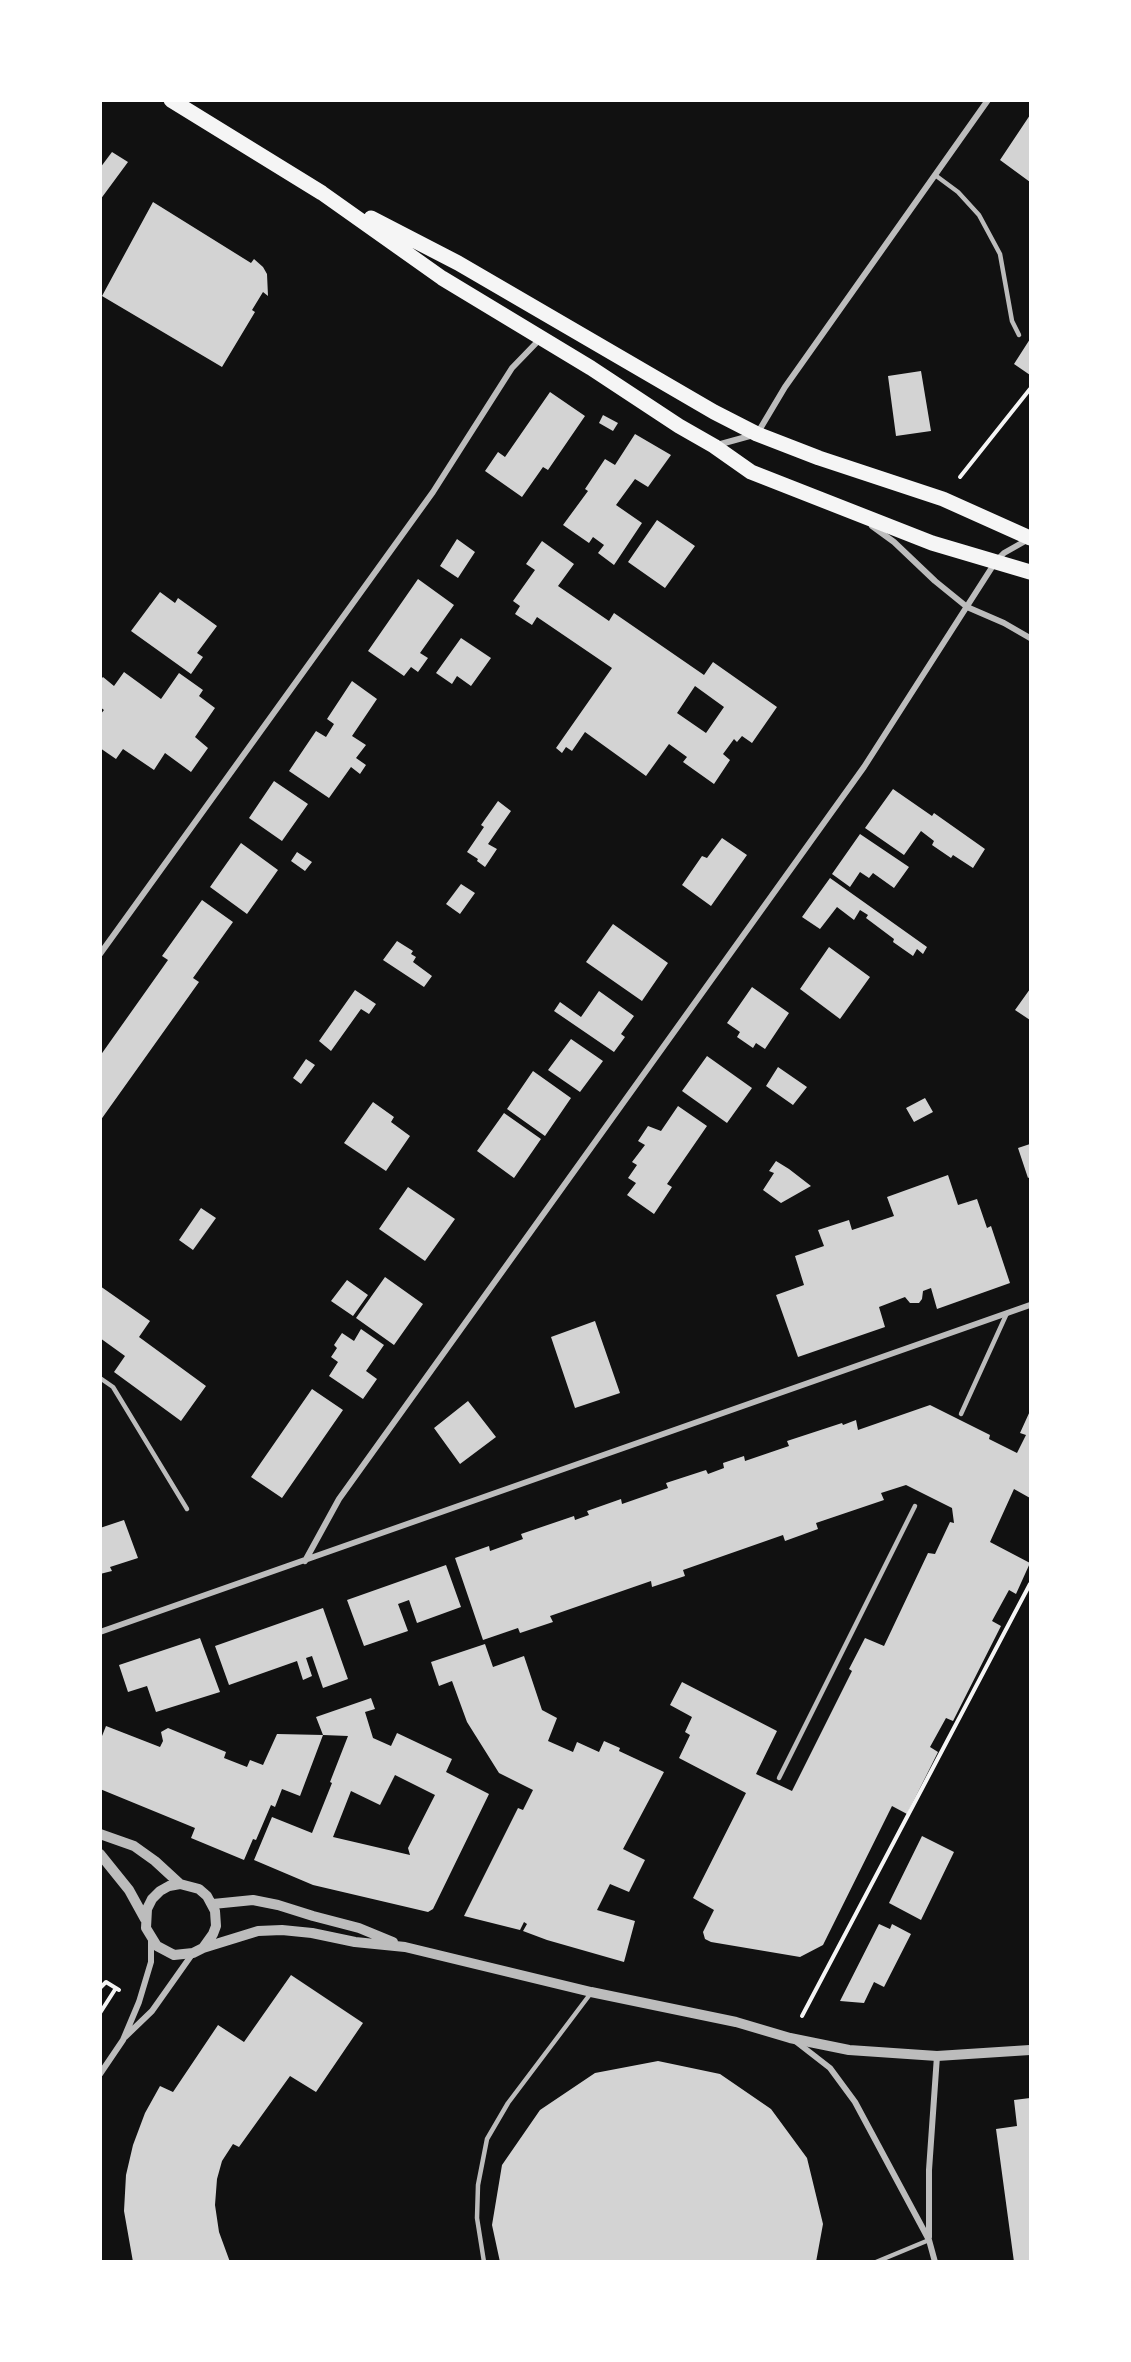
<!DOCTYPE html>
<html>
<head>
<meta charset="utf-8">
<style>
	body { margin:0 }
	#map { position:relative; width:1131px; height:2362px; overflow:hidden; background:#111; font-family:"PT Sans",sans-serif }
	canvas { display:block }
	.frame { position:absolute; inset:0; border:102px solid #fff; pointer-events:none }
</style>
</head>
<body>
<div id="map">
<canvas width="1131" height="2362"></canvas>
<div class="frame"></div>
</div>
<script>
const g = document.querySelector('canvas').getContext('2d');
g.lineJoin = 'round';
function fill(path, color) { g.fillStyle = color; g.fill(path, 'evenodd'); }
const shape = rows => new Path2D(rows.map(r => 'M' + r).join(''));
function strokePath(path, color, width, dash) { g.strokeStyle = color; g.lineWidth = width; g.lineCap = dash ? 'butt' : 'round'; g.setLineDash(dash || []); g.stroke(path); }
const building = shape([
	[1030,115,1030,182,1000,160],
	[112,152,128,162,100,200,100,168],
	[153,202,251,263,254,259,263,267,267,274,268,296,263,292,252,310,255,312,222,367,102,296],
	[1030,339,1030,375,1014,364],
	[921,371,931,431,896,436,888,376],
	[550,392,585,416,548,470,543,467,522,497,485,471,498,452,505,457],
	[603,415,618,423,613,431,599,423],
	[635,434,671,455,648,487,635,479,616,505,642,523,614,565,598,553,604,545,593,537,589,543,563,525,588,491,585,489,605,459,615,465],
	[657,520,695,546,665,588,628,562],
	[457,539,475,552,458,578,440,566],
	[542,541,574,564,558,586,609,621,614,613,704,675,713,662,777,707,752,743,742,736,737,742,734,739,723,754,730,760,714,784,683,762,687,757,669,744,646,776,585,732,572,751,566,747,562,753,556,748,612,668,537,617,532,625,515,614,520,606,513,601,535,570,526,564],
	[695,686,724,707,706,733,677,713],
	[418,579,454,605,420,653,428,658,418,672,411,667,404,676,368,651],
	[160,592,175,603,178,598,217,626,197,653,203,657,191,674,131,631],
	[461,638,491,658,471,686,457,676,452,684,436,673],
	[124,672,161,699,179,673,203,690,199,696,215,708,195,737,208,748,191,772,165,753,154,770,123,749,116,759,100,748,100,715,104,710,100,707,100,680,103,677,114,686],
	[352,681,377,699,352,736,366,745,356,758,366,765,360,774,351,767,329,798,289,771,316,731,326,737,334,724,327,719],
	[274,781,308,804,282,841,249,818],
	[893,789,932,816,934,813,985,849,973,868,953,855,951,858,932,845,934,841,921,831,904,855,865,828],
	[498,801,511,811,488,844,497,849,485,867,477,861,478,859,467,852,484,827,481,825],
	[860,834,909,867,894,888,873,873,869,878,860,872,850,887,832,874],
	[722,838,747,855,711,906,682,885,702,856,707,858],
	[241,843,278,870,247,914,210,887],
	[297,852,312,862,305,871,291,861],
	[830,878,927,947,923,954,917,949,913,956,893,942,894,939,866,918,868,915,860,910,854,920,837,907,820,929,802,917],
	[461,884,475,893,460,914,446,904],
	[202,900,233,922,193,978,199,982,100,1121,100,1056,168,960,162,956],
	[613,924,668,963,642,1001,586,962],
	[397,941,413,951,411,954,416,957,413,962,432,976,424,987,383,960],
	[829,947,870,977,840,1019,800,989],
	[752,987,789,1013,765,1049,756,1043,753,1048,737,1037,740,1032,727,1023],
	[1030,989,1030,1020,1015,1010],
	[355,990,376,1004,369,1014,361,1009,331,1051,319,1041],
	[599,991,634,1016,621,1034,625,1037,614,1052,554,1011,560,1002,581,1017],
	[571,1039,603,1061,580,1092,548,1070],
	[707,1056,752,1088,727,1123,682,1091],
	[306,1059,315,1065,301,1084,293,1078],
	[778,1067,807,1087,793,1105,766,1086],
	[533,1071,571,1098,545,1136,507,1109],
	[925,1098,933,1112,914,1122,906,1108],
	[373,1102,394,1117,391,1122,410,1136,386,1171,344,1143],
	[678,1106,707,1126,667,1184,672,1187,654,1214,627,1195,636,1183,628,1178,637,1165,632,1162,645,1145,638,1141,648,1126,661,1131],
	[504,1113,541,1139,514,1178,477,1151],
	[1030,1144,1030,1177,1028,1178,1018,1148],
	[776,1161,789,1169,811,1186,781,1203,763,1190,774,1173,769,1171],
	[948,1175,958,1205,977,1199,987,1228,991,1226,1010,1283,937,1309,931,1288,923,1291,922,1299,919,1303,910,1303,905,1297,879,1307,885,1327,798,1357,776,1295,804,1285,795,1256,824,1246,818,1230,849,1220,852,1230,894,1216,887,1197],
	[408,1187,455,1219,425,1261,379,1229],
	[201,1208,216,1218,193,1250,179,1240],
	[385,1277,423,1304,394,1345,356,1318],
	[347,1280,368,1295,353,1316,331,1301],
	[100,1286,150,1321,139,1337,206,1386,181,1421,114,1372,125,1356,100,1338],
	[595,1321,620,1393,575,1408,551,1337],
	[361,1329,384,1345,366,1371,377,1379,363,1399,329,1376,338,1362,331,1357,337,1348,334,1345,342,1333,354,1341],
	[312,1389,343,1410,282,1498,251,1477],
	[468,1401,496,1437,460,1464,434,1428],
	[930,1405,990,1435,989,1439,1017,1453,1026,1435,1020,1433,1030,1411,1030,1498,1014,1489,990,1542,1030,1563,1016,1594,1009,1590,992,1621,1001,1626,953,1721,946,1718,930,1747,938,1752,907,1814,892,1806,823,1945,800,1957,711,1942,705,1939,703,1932,714,1910,693,1898,746,1793,679,1758,690,1735,685,1732,692,1717,670,1705,682,1682,777,1731,756,1774,792,1791,852,1671,849,1669,865,1638,884,1646,928,1553,935,1554,950,1522,954,1523,952,1508,906,1485,881,1493,884,1500,816,1523,818,1529,785,1541,783,1535,683,1570,685,1576,652,1587,651,1581,550,1616,553,1622,520,1633,518,1628,483,1640,455,1558,489,1546,490,1551,523,1539,521,1534,574,1516,575,1520,589,1515,587,1511,621,1499,622,1504,668,1488,666,1483,706,1470,708,1474,724,1468,723,1463,744,1456,745,1461,789,1446,787,1441,842,1423,843,1425,856,1420,858,1430],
	[124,1520,138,1558,110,1567,112,1571,100,1574,100,1528],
	[446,1565,461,1607,417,1623,409,1600,398,1604,408,1631,364,1646,347,1600],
	[323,1608,348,1679,323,1688,312,1656,306,1658,312,1676,303,1680,297,1661,229,1685,215,1646],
	[200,1638,220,1692,156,1712,147,1686,128,1692,119,1665],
	[485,1644,493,1667,524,1656,542,1710,557,1718,548,1741,573,1752,577,1742,599,1752,604,1741,620,1748,619,1751,664,1772,623,1849,645,1860,629,1892,610,1884,597,1910,635,1921,624,1962,547,1940,523,1931,527,1924,524,1922,520,1930,464,1916,518,1808,523,1810,533,1790,499,1773,467,1722,452,1681,439,1686,431,1662],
	[371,1698,375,1709,365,1712,373,1738,391,1746,397,1733,452,1759,446,1772,489,1794,433,1909,428,1912,313,1885,254,1860,272,1817,312,1833,332,1783,330,1782,348,1736,323,1735,316,1717],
	[395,1775,435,1795,408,1848,410,1855,333,1837,351,1791,380,1805],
	[106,1726,160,1747,163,1741,161,1732,168,1728,226,1752,224,1758,247,1767,250,1760,263,1765,277,1734,323,1735,300,1796,282,1789,275,1807,271,1805,256,1840,253,1839,244,1860,191,1838,195,1828,100,1789,100,1741],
	[922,1836,954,1852,921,1920,889,1903],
	[879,1924,890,1929,892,1924,911,1934,884,1987,874,1982,864,2003,840,2001],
	[291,1975,363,2023,316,2092,290,2076,239,2147,233,2144,222,2161,217,2179,215,2205,219,2232,230,2262,133,2262,124,2211,126,2175,133,2145,145,2113,160,2086,173,2092,218,2025,244,2042],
	[658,2061,720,2074,771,2109,807,2158,823,2224,816,2262,500,2262,492,2225,502,2165,540,2110,595,2073],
	[1030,2098,1030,2262,1014,2262,996,2129,1017,2126,1014,2100]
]);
const path = shape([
	[960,477,1030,389],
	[100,1988,106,1982,119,1990],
	[100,2013,116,1988],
	[802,2016,1030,1584]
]);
const service = shape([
	[935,175,958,192,979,215,1000,254,1012,321,1019,335],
	[100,1378,113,1387,187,1509],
	[961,1414,1007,1313],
	[779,1778,915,1506],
	[484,2262,477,2218,478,2185,487,2139,508,2103,591,1993],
	[876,2262,929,2240]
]);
const minor = shape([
	[717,445,757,434,785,387,988,100],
	[872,526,894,542,935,581,967,607,1004,623,1030,638],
	[100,954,433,492,512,368,541,338],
	[305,1561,339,1499,864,767,996,561,1004,553,1027,540],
	[100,1632,1030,1305],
	[125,2037,152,2011,193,1953],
	[794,2040,830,2068,855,2102,929,2240,935,2262],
	[100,2074,123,2040,139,2002,151,1962,151,1939],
	[929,2237,929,2170,937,2056]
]);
const tertiary = shape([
	[100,1834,134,1846,155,1861,180,1884],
	[100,1854,129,1890,145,1919],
	[213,1904,253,1900,278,1905,313,1916,359,1928,393,1942],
	[203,1948,213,1934,216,1926,215,1911,207,1896,199,1889,180,1884,169,1886,160,1891,152,1899,147,1909,146,1928,157,1946,174,1955,193,1953,203,1948,258,1931,282,1930,312,1933,355,1942,405,1947,591,1992,736,2022,790,2038,849,2050,937,2056,1030,2050]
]);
const primary = shape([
	[171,100,322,193,442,278,591,368,679,426,714,446,751,472,932,543,1030,572],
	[371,218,458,263,714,412,757,434,819,458,943,499,1030,538]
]);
fill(building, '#d3d3d3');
strokePath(path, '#f5f5f5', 4);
strokePath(service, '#bcbcbc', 4.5);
strokePath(minor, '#bcbcbc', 6);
strokePath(tertiary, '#bcbcbc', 10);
strokePath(primary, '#f5f5f5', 15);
</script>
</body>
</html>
